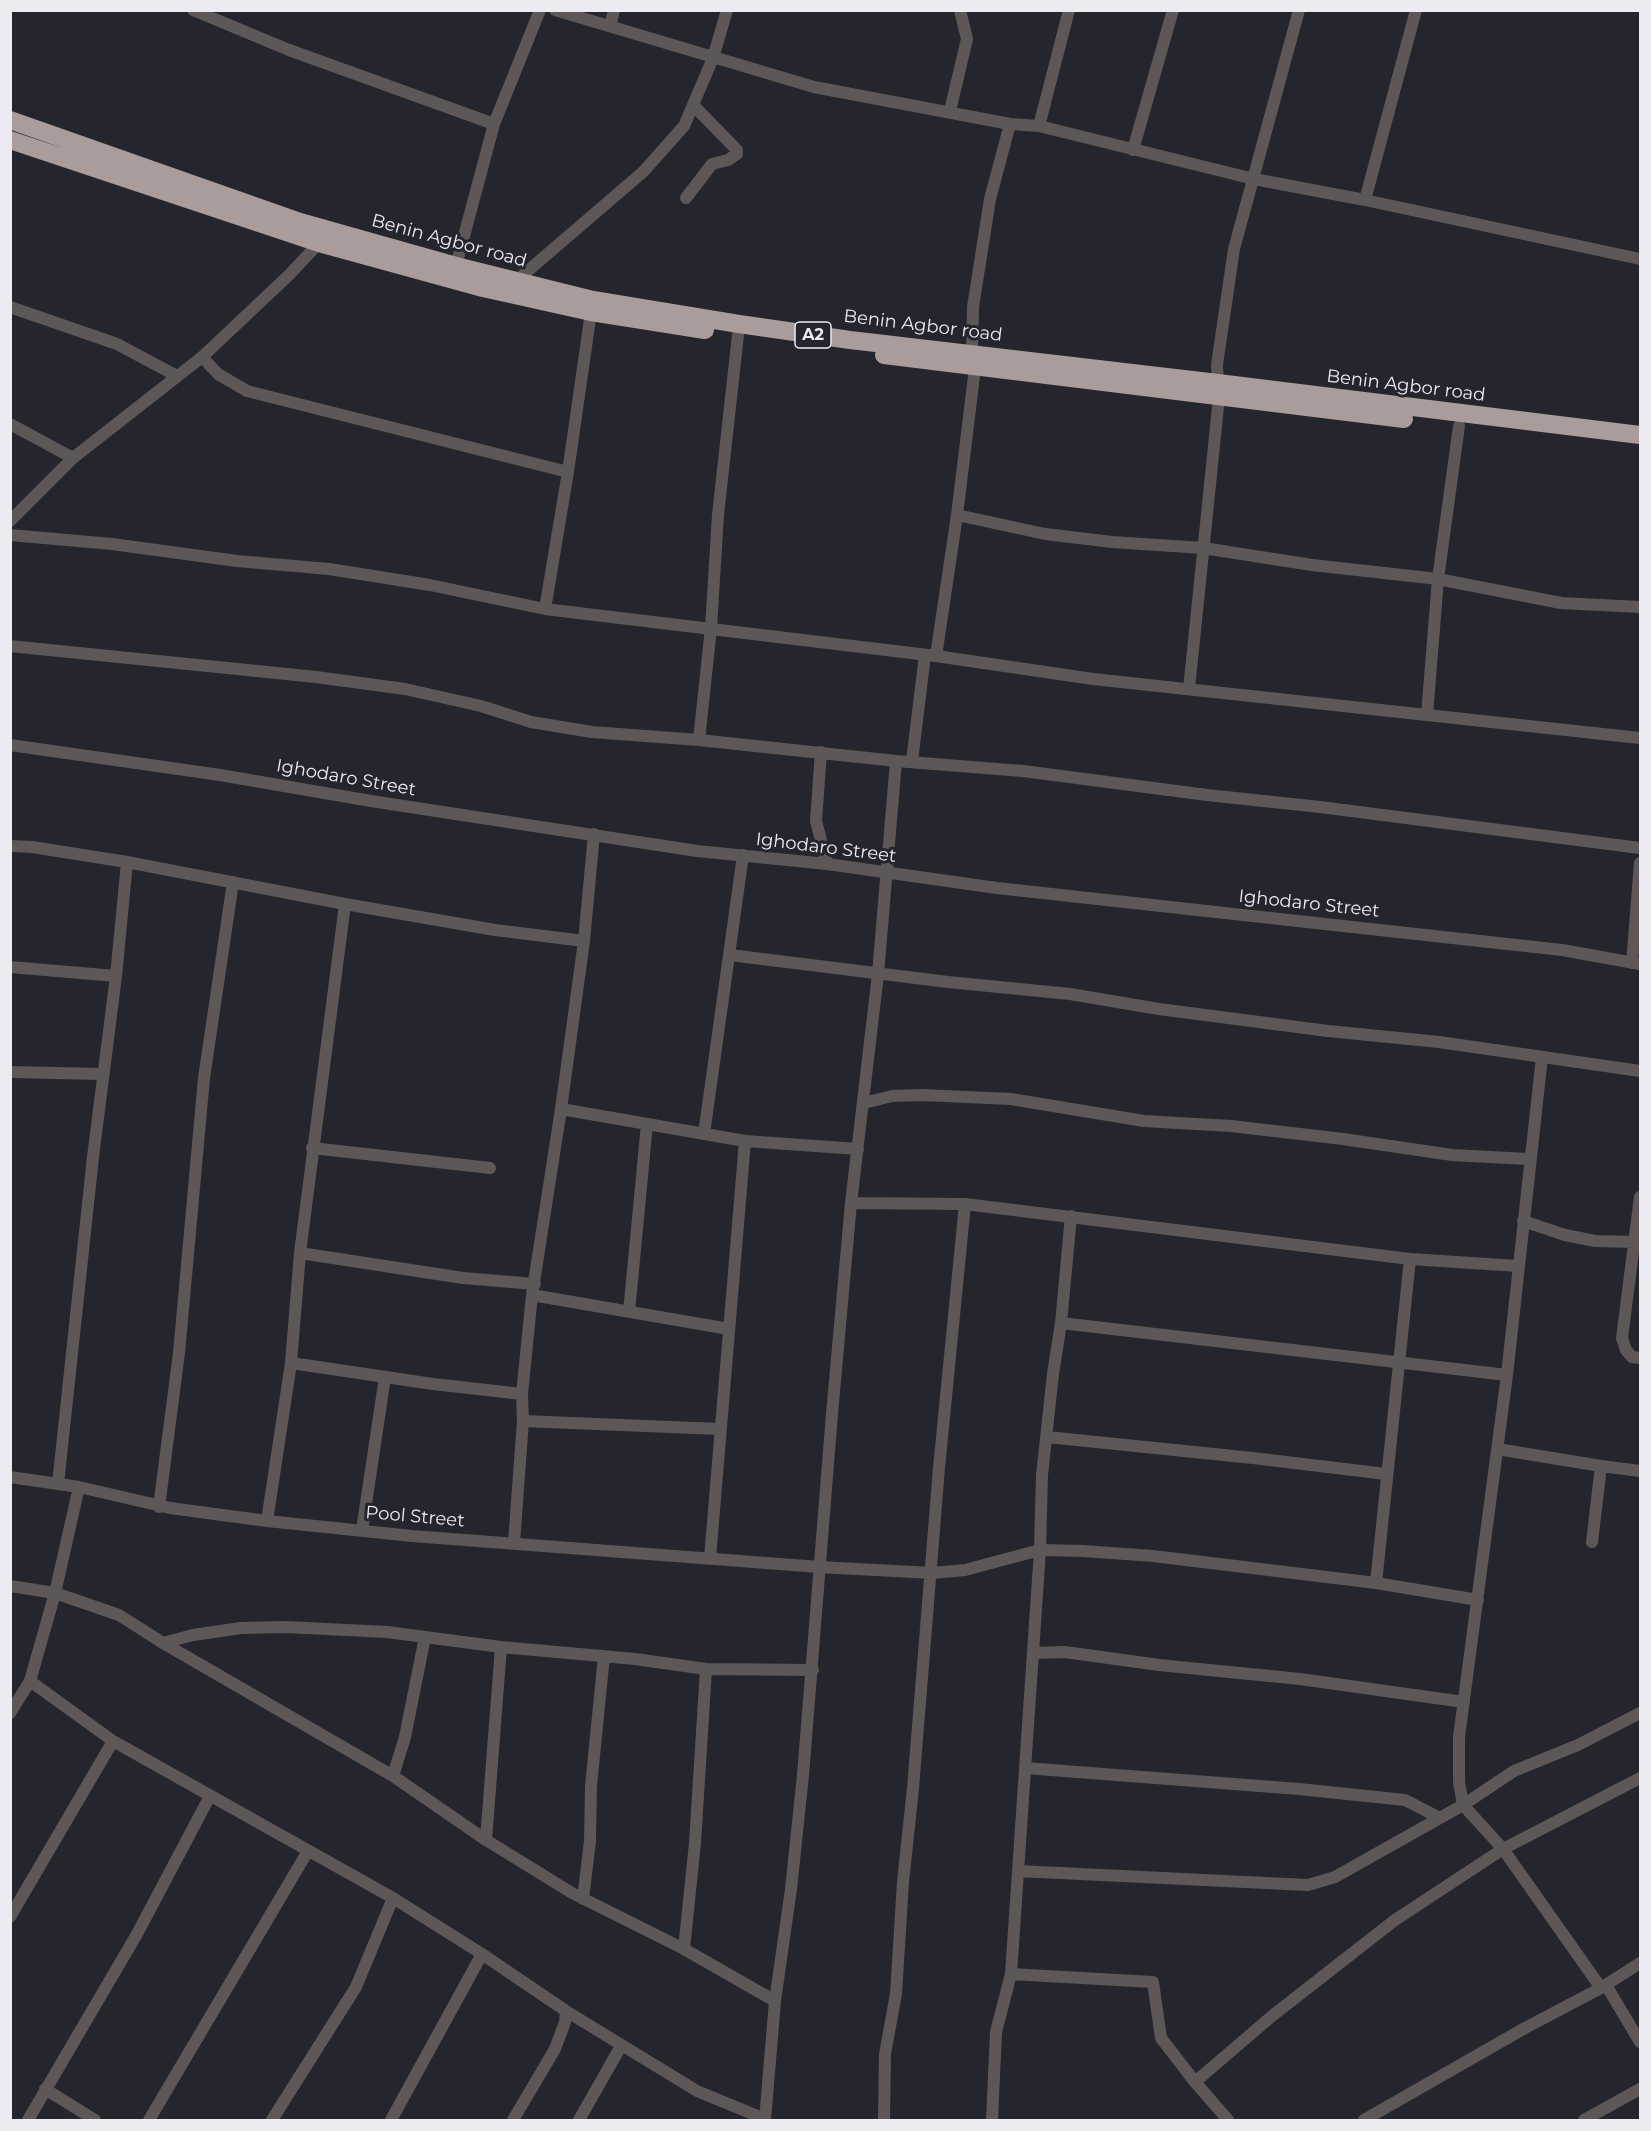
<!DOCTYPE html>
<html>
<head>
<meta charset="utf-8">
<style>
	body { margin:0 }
	#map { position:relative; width:1651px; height:2131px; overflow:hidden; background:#25252e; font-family:Montserrat,sans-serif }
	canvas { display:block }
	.frame { position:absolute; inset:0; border:12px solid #ebebf1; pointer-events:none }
</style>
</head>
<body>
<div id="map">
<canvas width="1651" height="2131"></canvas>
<div class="frame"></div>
</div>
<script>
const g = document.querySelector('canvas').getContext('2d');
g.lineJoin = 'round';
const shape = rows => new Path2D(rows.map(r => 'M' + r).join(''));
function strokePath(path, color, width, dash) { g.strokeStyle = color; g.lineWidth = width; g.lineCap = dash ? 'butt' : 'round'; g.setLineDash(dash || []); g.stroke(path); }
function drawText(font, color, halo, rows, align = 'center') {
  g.font = font + ' Montserrat,sans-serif'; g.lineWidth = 6; g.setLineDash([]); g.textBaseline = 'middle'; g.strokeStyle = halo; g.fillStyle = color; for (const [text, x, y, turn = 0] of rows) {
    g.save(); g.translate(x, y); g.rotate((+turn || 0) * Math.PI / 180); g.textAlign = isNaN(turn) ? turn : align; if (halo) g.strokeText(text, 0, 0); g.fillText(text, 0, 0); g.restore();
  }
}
const minor = shape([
	[193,10,289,50,494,124],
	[555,10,814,87,1010,124,1039,126,1254,179,1365,200,1640,259],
	[610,26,614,10],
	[950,111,967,39,960,10],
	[1039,126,1069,10],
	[1133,150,1173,10],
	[686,198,712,164,728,160,737,154,737,150,693,105],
	[1365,200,1416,10],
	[456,266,494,124,540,10],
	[516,281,643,172,684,126,713,58,727,10],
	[10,307,117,344,177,376],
	[972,353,973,307,990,199,1010,124],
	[202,357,218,374,247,391,568,472],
	[1218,383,1217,365,1234,249,1299,10],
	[10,424,73,458],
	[957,515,1045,534,1112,542,1203,548,1312,565,1438,579,1561,603,1640,607],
	[10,521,73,458,202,357,289,275,319,243],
	[10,535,112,544,237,561,329,569,430,585,545,609,936,656,1093,679,1640,738],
	[545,609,568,472,591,312],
	[10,646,316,677,405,689,481,706,531,722,592,732,699,740,896,761,1023,771,1207,795,1320,807,1640,848],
	[936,656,957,515,975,368],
	[1189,689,1219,397],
	[1427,715,1438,579,1459,426],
	[699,740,711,628,718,515,738,335],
	[10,745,220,775,371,801,697,851,827,864,997,888,1562,950,1640,964],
	[821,752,816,821,827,864],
	[912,761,925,655],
	[10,846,32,847,127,862,345,904,495,930,584,941],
	[730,955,948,982,1070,994,1159,1009,1328,1031,1439,1042,1640,1071],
	[1632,963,1640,863],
	[10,967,116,976],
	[1542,1057,1507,1375,1459,1737,1459,1782,1463,1805,1503,1849,1601,1988],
	[10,1072,102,1074],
	[864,1103,892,1096,922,1095,1011,1099,1144,1121,1231,1126,1343,1139,1452,1155,1529,1159],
	[561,1109,745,1141,858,1149],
	[704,1134,743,855],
	[312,1148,490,1168],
	[1640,1197,1622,1338,1626,1350,1632,1357,1640,1358],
	[851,1203,965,1204,1410,1259,1518,1266],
	[1523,1221,1565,1235,1595,1241,1635,1242],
	[300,1253,463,1278,535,1284],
	[532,1295,729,1329],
	[629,1312,647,1124],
	[1061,1323,1507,1375],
	[291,1363,433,1384,522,1394],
	[523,1421,720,1429],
	[1047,1437,1253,1458,1386,1474],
	[1497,1449,1601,1466,1640,1471],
	[10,1477,79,1487,170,1508,267,1521,412,1536,819,1567,932,1573,965,1570,1040,1550,1083,1551,1153,1556,1376,1583,1478,1600],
	[58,1484,93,1157,116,976,127,862],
	[159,1507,179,1353,204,1078,233,882],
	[267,1521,291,1363,300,1253,345,904],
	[362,1530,385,1377],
	[1592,1542,1601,1466],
	[514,1543,523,1421,522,1394,532,1295,561,1109,584,941,594,834],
	[710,1558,745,1141],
	[1376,1583,1410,1259],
	[10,1586,55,1593,119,1615,163,1643,393,1776,486,1840,572,1893,684,1949,775,2001],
	[163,1643,193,1635,241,1628,285,1627,387,1632,501,1647,635,1659,706,1669,813,1670],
	[1033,1653,1065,1652,1159,1665,1300,1679,1464,1702],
	[30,1681,113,1741,393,1898,482,1954,566,2011,697,2091,765,2119],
	[10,1713,30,1681,55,1593,79,1487],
	[1025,1768,1299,1789,1405,1800,1440,1818],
	[393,1776,405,1737,425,1637],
	[486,1840,501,1647],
	[1018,1871,1308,1885,1335,1877,1463,1805,1514,1771,1578,1745,1640,1713],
	[583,1899,590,1841,591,1786,604,1656],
	[10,1917,113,1741],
	[684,1949,695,1843,706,1669],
	[1011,1974,1153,1982,1161,2038,1195,2082,1228,2120],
	[1606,1985,1640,2042],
	[1195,2082,1272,2016,1395,1920,1503,1849,1640,1778],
	[45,2089,95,2120],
	[28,2120,137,1934,210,1796],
	[149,2120,308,1851],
	[272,2120,356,1987,393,1898],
	[391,2120,482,1954],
	[513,2120,555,2049,565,2022,566,2011],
	[579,2120,621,2046],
	[765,2120,775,2001,791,1889,803,1775,832,1414,851,1203,878,974,896,761],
	[884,2120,885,2054,896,1994,903,1882,913,1788,939,1468,965,1204],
	[992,2120,996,2032,1011,1974,1040,1550,1042,1475,1053,1374,1061,1323,1071,1216],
	[1364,2120,1525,2028,1601,1988,1640,1963],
	[1584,2120,1640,2089]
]);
const highway = shape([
	[10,120,300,222,456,266,593,300,739,324,850,340,1218,383,1640,435],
	[10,140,319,243,483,288,591,312,705,330],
	[884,355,1404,419]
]);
const shields = [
	[813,335,36]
];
const shieldNames = [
	["A2",813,335]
];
const streetNames = [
	["Benin Agbor road",449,241,15],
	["Benin Agbor road",923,326,7],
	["Benin Agbor road",1406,386,7],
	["Ighodaro Street",346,778,10],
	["Ighodaro Street",826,848,7],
	["Ighodaro Street",1309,904,6],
	["Pool Street",415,1517,5]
];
strokePath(minor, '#5d5857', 12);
strokePath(highway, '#a99c9a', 18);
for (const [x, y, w] of shields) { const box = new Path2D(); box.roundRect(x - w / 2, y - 13, w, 26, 4.5); g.fillStyle = '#25252e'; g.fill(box); strokePath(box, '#ebebf1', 1.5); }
drawText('bold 16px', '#ebebf1', null, shieldNames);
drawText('18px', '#ebebf1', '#25252e', streetNames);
</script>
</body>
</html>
